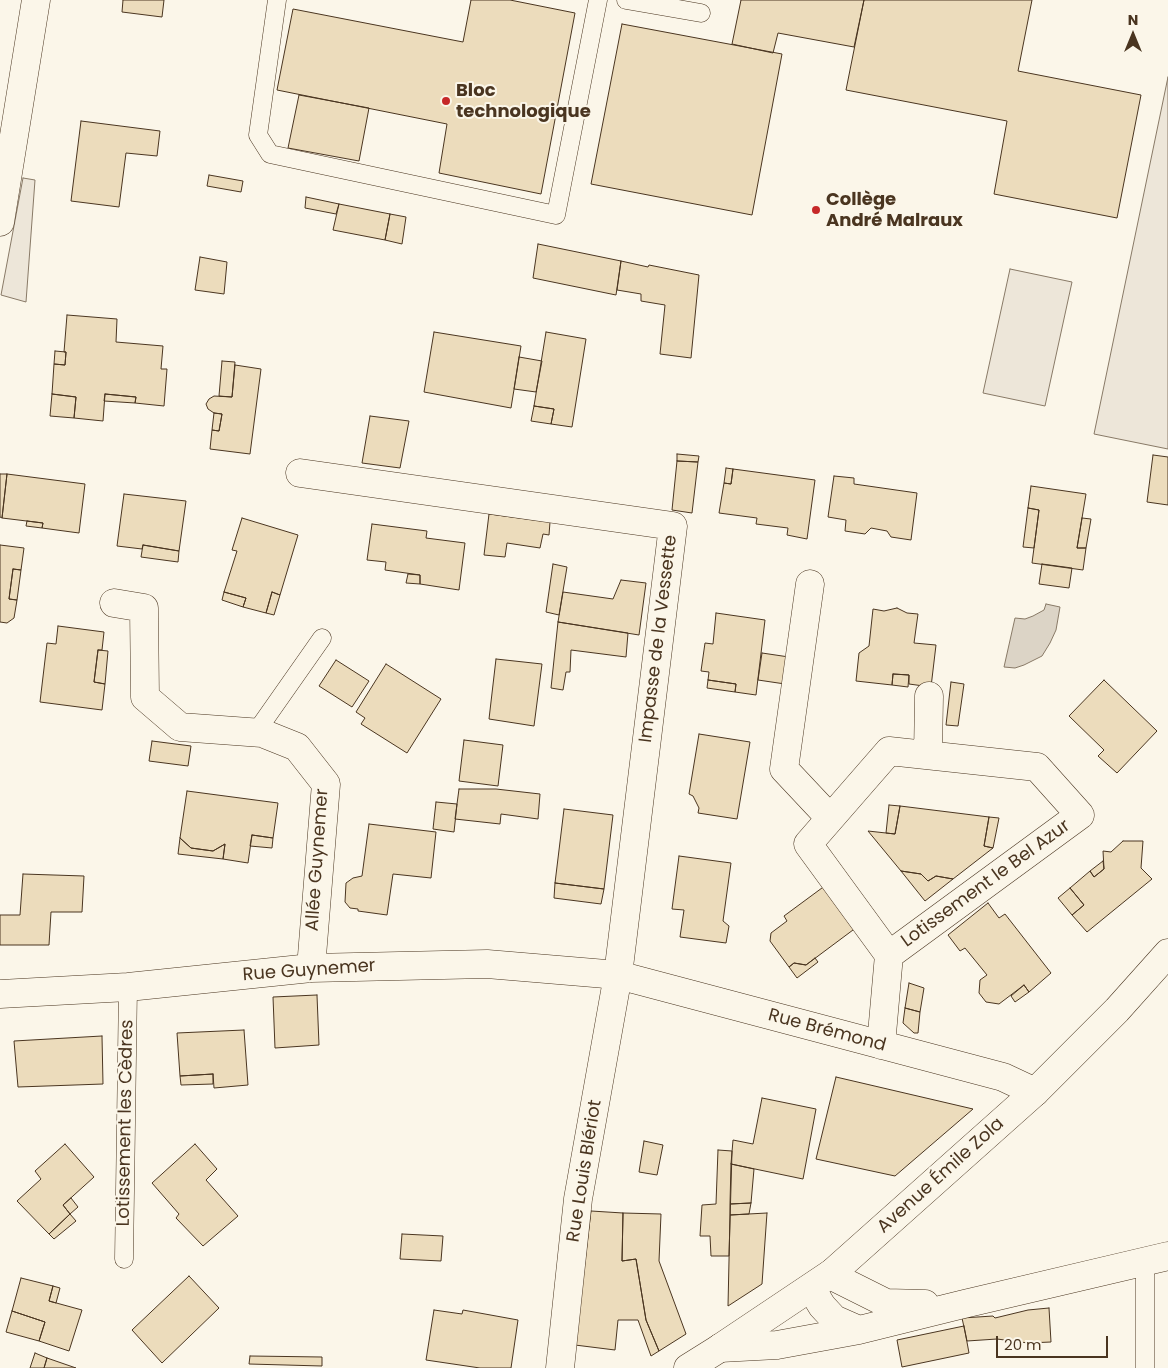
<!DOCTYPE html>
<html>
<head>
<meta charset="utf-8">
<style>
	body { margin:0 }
	#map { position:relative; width:1168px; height:1368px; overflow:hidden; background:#fbf6e9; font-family:Poppins,sans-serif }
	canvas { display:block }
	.north { position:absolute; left:1108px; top:10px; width:50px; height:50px; -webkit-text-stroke:4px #fbf6e9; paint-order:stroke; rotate:0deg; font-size:14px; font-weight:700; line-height:20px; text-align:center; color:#4a3520 }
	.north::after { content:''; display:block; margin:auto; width:18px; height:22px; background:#4a3520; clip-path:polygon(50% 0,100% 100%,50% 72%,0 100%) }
	.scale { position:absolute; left:996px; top:1336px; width:112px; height:22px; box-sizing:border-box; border:2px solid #4a3520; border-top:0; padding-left:6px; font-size:15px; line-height:18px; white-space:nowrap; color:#4a3520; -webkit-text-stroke:4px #fbf6e9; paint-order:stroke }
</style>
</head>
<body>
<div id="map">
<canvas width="1168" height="1368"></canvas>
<div class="north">N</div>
<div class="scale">20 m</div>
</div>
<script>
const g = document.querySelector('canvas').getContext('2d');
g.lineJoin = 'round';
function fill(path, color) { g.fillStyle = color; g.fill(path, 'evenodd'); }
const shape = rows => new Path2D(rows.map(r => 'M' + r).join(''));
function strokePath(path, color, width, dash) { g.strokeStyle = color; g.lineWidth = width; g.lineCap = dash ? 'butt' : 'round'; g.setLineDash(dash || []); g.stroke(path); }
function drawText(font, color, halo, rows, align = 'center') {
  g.font = font + ' Poppins,sans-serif'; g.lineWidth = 4; g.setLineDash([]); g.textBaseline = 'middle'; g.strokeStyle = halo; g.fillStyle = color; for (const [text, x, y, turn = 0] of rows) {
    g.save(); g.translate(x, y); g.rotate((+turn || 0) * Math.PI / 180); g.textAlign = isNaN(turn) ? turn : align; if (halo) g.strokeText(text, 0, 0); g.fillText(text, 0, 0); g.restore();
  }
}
const green = shape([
	[1168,77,1168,449,1094,434,1168,77],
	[23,178,35,180,26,302,1,295,23,178],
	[1010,269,1072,282,1045,406,983,393,1010,269]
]);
const water = shape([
	[1046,604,1060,607,1056,630,1050,643,1042,656,1024,665,1015,668,1004,667,1015,618,1025,619,1033,616,1044,610,1046,604]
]);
const building = shape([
	[123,0,164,0,162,17,122,12,123,0],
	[471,0,510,0,575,13,541,194,439,173,447,124,277,90,293,9,463,42,471,0],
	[741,0,864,0,854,47,778,33,773,53,732,44,741,0],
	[864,0,1032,0,1018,71,1141,95,1117,218,994,194,1007,121,846,90,864,0],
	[622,24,782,54,752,215,591,184,622,24],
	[299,95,369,108,359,161,288,148,299,95],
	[81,121,160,131,157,156,126,153,119,207,71,201,81,121],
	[209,175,243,181,241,192,207,186,209,175],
	[306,197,339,204,336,214,305,208,306,197],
	[339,204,390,214,385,240,333,230,339,204],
	[390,214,406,217,402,244,385,240,390,214],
	[538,244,621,261,616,295,533,278,538,244],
	[200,257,227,262,224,294,195,290,200,257],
	[621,261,648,267,649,265,699,275,691,358,660,354,665,305,641,301,641,294,617,290,621,261],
	[67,315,117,319,116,342,163,346,161,369,167,369,164,406,135,403,136,397,105,394,103,421,74,418,76,397,52,394,54,364,65,365,66,352,64,352,67,315],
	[434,332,521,346,511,408,424,392,434,332],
	[546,332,586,339,572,427,551,424,554,409,534,406,546,332],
	[55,351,66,352,65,365,54,364,55,351],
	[519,357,542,361,536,392,514,389,519,357],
	[222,361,235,362,232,397,219,396,222,361],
	[235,365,261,369,250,454,210,449,212,430,219,431,222,414,214,413,208,409,206,404,209,399,214,396,232,397,235,365],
	[52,394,76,397,74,418,50,416,52,394],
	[105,394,136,397,135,403,104,401,105,394],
	[534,406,554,409,551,424,531,421,534,406],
	[214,413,222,414,219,431,212,430,214,413],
	[370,416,409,421,400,468,362,463,370,416],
	[677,454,699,456,698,462,677,461,677,454],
	[1153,455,1168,457,1168,505,1147,502,1153,455],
	[677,461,698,462,692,513,672,510,677,461],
	[726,468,733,469,731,484,724,483,726,468],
	[733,469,815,480,807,539,787,535,788,528,756,524,757,518,719,513,724,483,731,484,733,469],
	[0,474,7,474,2,518,0,517,0,474],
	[7,474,85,484,79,533,42,528,43,523,2,518,7,474],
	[834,476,854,478,854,484,917,493,911,540,891,537,887,531,871,528,865,534,845,531,846,520,828,517,834,476],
	[1031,486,1086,494,1077,548,1086,548,1083,570,1032,563,1039,510,1028,508,1031,486],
	[124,494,186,501,179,551,143,545,142,549,117,546,124,494],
	[1028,508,1039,510,1034,548,1023,547,1028,508],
	[489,514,550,522,549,535,543,534,540,548,507,543,505,557,484,555,489,514],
	[242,518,298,535,280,595,272,592,266,613,243,607,246,598,224,592,237,551,232,550,242,518],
	[1082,518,1091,519,1086,548,1077,548,1082,518],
	[27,521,43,523,42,528,26,526,27,521],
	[372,524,427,531,426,538,465,543,459,590,420,584,420,575,385,570,386,562,367,560,372,524],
	[0,545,24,548,21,570,13,569,9,599,17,600,14,618,7,623,0,622,0,545],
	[143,545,179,551,178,562,141,557,143,545],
	[553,564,567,567,559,615,546,612,553,564],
	[1042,564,1072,568,1069,588,1039,584,1042,564],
	[13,569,21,570,17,600,9,599,13,569],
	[408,574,420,575,420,584,406,583,408,574],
	[621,580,646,583,639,635,558,622,563,592,613,599,621,580],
	[224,592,246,598,243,607,222,600,224,592],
	[272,592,280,595,274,615,266,613,272,592],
	[897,608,907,613,918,614,914,643,936,645,931,687,909,684,909,675,893,674,892,685,856,681,859,653,869,646,873,609,884,611,897,608],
	[716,613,765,620,756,695,735,692,736,684,708,680,709,672,701,671,705,643,713,644,716,613],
	[558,622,628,633,626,657,571,650,570,672,566,672,563,690,551,688,558,622],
	[58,626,104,632,102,650,98,650,94,682,105,684,102,710,40,702,47,643,56,644,58,626],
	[98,650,108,651,105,684,94,682,98,650],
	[762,653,789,657,785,684,758,680,762,653],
	[496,659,542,664,534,726,489,719,496,659],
	[336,660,369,681,352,707,319,686,336,660],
	[386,664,441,699,407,753,361,724,365,718,356,712,386,664],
	[893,674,909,675,908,687,892,685,893,674],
	[708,680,736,684,735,692,707,688,708,680],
	[1104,680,1157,731,1117,773,1098,756,1104,750,1069,716,1104,680],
	[951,682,964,684,958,726,946,725,951,682],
	[699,734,750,742,737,819,698,813,699,808,693,796,689,794,699,734],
	[464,740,503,745,498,786,459,781,464,740],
	[152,741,191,746,188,766,149,761,152,741],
	[459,789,496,789,540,794,538,819,501,814,500,824,455,819,459,789],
	[187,791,278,803,273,838,252,835,248,863,223,859,225,844,213,851,191,848,180,838,187,791],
	[436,802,457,804,454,832,433,829,436,802],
	[889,805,900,806,895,834,886,833,889,805],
	[900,806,989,817,984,846,993,848,953,879,936,876,928,881,921,874,901,871,868,831,895,834,900,806],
	[564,809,613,815,604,889,555,883,564,809],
	[989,817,999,818,993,848,984,846,989,817],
	[369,824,436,832,431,878,393,874,387,915,358,911,358,909,350,908,345,902,346,883,353,878,362,876,369,824],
	[252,835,273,838,272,848,250,846,252,835],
	[180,838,191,848,213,851,225,844,223,859,178,854,180,838],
	[1123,841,1143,841,1141,868,1152,879,1087,932,1072,915,1084,905,1070,888,1090,871,1094,877,1104,869,1103,851,1111,852,1123,841],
	[679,856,731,863,723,921,729,926,726,943,680,937,684,910,672,909,679,856],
	[1103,861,1104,869,1094,877,1090,871,1103,861],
	[901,871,921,874,928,881,936,876,953,879,925,901,901,871],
	[23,874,84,876,82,912,51,912,49,945,0,945,0,915,20,915,23,874],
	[555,883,604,889,601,904,554,898,555,883],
	[826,885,857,927,806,965,794,963,789,967,770,941,771,933,787,921,784,916,826,885],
	[1070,888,1084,905,1072,915,1058,898,1070,888],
	[988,903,999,918,1005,914,1051,973,1029,992,1024,985,999,1004,986,1002,979,993,980,980,987,975,965,948,960,951,948,935,988,903],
	[815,958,818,962,797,978,789,967,794,963,806,965,815,958],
	[909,983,924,988,920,1012,905,1008,909,983],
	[1024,985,1029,992,1015,1002,1011,996,1024,985],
	[317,995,319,1045,275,1048,273,997,317,995],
	[905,1008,920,1012,918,1033,914,1033,903,1023,905,1008],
	[244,1030,248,1085,214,1088,213,1074,180,1076,177,1033,244,1030],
	[102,1036,103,1084,18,1087,14,1041,102,1036],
	[213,1074,213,1084,181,1085,180,1076,213,1074],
	[836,1077,973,1109,895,1176,816,1159,836,1077],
	[762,1098,816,1109,803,1179,731,1164,733,1140,753,1144,762,1098],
	[644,1141,663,1145,657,1175,639,1172,644,1141],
	[65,1144,94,1177,63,1205,70,1214,49,1234,17,1201,41,1179,35,1171,65,1144],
	[195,1144,217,1169,206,1180,238,1216,203,1246,176,1218,179,1214,152,1183,195,1144],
	[718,1150,732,1151,729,1256,711,1256,710,1236,700,1236,702,1205,716,1204,718,1150],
	[731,1164,754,1169,751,1203,730,1204,731,1164],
	[71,1198,78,1207,70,1214,63,1205,71,1198],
	[751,1203,749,1214,730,1215,730,1204,751,1203],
	[591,1211,623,1213,622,1261,636,1259,646,1320,659,1351,651,1356,638,1320,618,1320,615,1350,575,1345,591,1211],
	[623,1213,661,1214,659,1261,686,1334,659,1351,646,1320,636,1259,622,1261,623,1213],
	[767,1213,762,1284,728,1306,730,1215,767,1213],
	[70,1214,76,1221,54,1239,49,1234,70,1214],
	[402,1234,443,1236,441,1261,400,1259,402,1234],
	[189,1276,219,1308,162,1363,132,1330,189,1276],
	[21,1278,53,1286,49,1301,82,1310,69,1351,39,1341,45,1322,12,1311,21,1278],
	[53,1286,60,1288,56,1303,49,1301,53,1286],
	[1049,1308,1051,1342,1028,1343,997,1339,967,1341,962,1318,993,1316,995,1318,1028,1310,1049,1308],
	[434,1310,462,1314,463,1310,518,1320,511,1368,480,1368,426,1360,434,1310],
	[12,1311,45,1322,39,1341,6,1332,12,1311],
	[964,1326,969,1353,902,1367,897,1340,964,1326],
	[35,1353,47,1358,44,1368,30,1368,35,1353],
	[250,1356,322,1357,322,1366,249,1364,250,1356],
	[47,1358,76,1368,44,1368,47,1358]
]);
const service = shape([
	[277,0,258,135,270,154,556,215,598,0],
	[626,0,701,13],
	[256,732,322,638],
	[124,1259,128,987],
	[1145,1368,1145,1261]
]);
const minor = shape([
	[0,222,36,0],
	[300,473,673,526,618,975,578,1199,560,1368],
	[810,584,784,769,830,818],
	[114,603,144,608,145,697,180,727,262,733,297,747,326,784,311,968],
	[928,755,929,696],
	[0,994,128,987,311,968,487,964,618,975,1003,1077,1035,1092],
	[881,1045,889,955,1080,815,1037,767,889,751,808,844,889,955]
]);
const tertiary = shape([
	[832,1273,838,1279,886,1303,925,1304],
	[811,1288,822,1306,834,1319,859,1330],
	[720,1348,777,1345,859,1330,964,1304,1168,1256]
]);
const secondary = shape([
	[688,1368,720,1348,832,1273,1035,1092,1117,1010,1168,953]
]);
const markers = [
	[446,101,5,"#c62828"],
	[816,210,5,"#c62828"]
];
const poiNames = [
	["Bloc",456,91],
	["technologique",456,112],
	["Collège",826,200],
	["André Malraux",826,221]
];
const streetNames = [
	["Impasse de la Vessette",659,639,-83],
	["Allée Guynemer",318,860,-86],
	["Lotissement le Bel Azur",986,884,-36],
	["Rue Guynemer",309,971,-4],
	["Rue Brémond",827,1031,15],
	["Lotissement les Cèdres",126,1123,-89],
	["Rue Louis Blériot",585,1171,-81],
	["Avenue Émile Zola",941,1176,-42]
];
fill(green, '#ede6d9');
strokePath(green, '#887966', 1);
fill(water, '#dcd4c6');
strokePath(water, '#887966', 1);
fill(building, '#ecdcbc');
strokePath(building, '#4a3520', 1);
strokePath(service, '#4a3520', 19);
strokePath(minor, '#4a3520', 29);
strokePath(tertiary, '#4a3520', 29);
strokePath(secondary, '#4a3520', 29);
strokePath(service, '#fbf6e9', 18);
strokePath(minor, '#fbf6e9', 28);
strokePath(tertiary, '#fbf6e9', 28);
strokePath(secondary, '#fbf6e9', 28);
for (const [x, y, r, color] of markers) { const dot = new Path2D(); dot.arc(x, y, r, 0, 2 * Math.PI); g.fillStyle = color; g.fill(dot); strokePath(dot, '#fbf6e9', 2); }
drawText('bold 18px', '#4a3520', '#fbf6e9', poiNames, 'left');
drawText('18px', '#4a3520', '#fbf6e9', streetNames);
</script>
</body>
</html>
